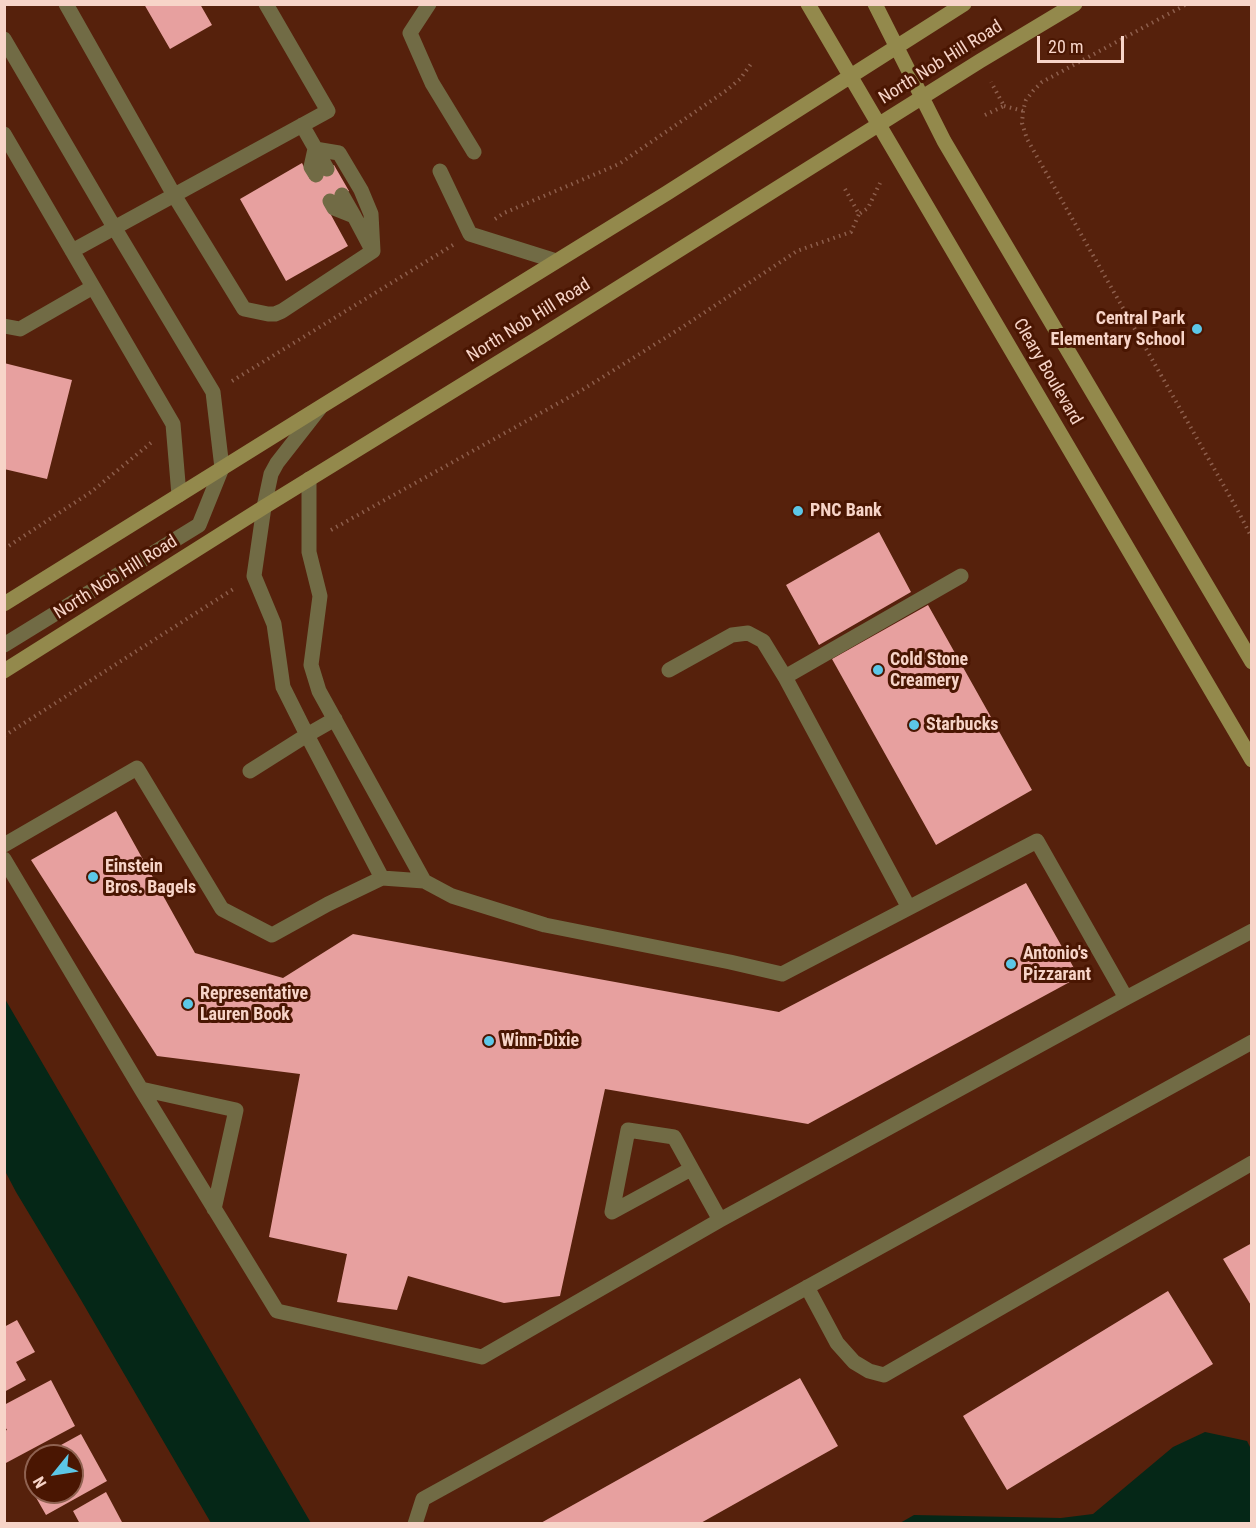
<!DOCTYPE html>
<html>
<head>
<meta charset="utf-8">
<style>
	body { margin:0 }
	#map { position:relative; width:1256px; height:1528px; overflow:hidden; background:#56210c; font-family:"Roboto Condensed",sans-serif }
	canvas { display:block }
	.frame { position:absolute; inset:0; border:6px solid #f7d4c8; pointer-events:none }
	.north { position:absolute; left:24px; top:1444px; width:60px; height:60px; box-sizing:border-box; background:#4a1602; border:2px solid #8f6251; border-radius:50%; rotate:240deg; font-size:16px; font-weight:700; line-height:24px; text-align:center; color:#f7d4c8 }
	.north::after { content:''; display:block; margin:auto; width:21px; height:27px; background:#5cc7e7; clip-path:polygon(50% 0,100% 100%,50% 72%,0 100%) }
	.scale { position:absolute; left:1037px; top:36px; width:87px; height:27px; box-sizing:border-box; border:3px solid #f7d4c8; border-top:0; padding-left:8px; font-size:18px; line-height:21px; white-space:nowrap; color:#f7d4c8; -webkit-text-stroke:4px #4a1602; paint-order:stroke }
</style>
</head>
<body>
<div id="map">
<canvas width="1256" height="1528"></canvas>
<div class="frame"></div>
<div class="north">N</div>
<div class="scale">20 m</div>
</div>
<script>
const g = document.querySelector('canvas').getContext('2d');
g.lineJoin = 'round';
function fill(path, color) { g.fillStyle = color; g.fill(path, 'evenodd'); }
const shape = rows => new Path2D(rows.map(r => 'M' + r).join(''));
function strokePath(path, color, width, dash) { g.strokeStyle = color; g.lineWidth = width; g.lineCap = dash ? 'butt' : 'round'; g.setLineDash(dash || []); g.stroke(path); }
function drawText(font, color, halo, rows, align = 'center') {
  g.font = font + ' "Roboto Condensed",sans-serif'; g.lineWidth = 6; g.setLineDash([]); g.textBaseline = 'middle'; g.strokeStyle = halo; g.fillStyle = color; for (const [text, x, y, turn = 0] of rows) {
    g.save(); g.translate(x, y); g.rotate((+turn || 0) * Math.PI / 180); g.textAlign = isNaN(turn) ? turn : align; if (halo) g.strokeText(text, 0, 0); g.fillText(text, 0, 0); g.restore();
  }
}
const water = shape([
	[4,999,5,999,311,1523,211,1523,81,1300,16,1192,5,1171],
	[1205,1432,1247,1441,1251,1449,1251,1523,900,1523,914,1515,1061,1518,1093,1514,1173,1447]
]);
const building = shape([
	[144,4,200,4,212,25,170,49],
	[302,163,310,179,334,165,349,191,325,204,348,246,286,281,240,199],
	[4,363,72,380,47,479,4,469],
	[879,532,911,592,819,645,786,585],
	[928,605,1032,790,936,845,832,659],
	[116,811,195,953,283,978,353,934,779,1012,1026,883,1079,977,808,1124,605,1089,560,1296,504,1303,408,1276,397,1310,337,1302,347,1254,269,1237,300,1074,157,1056,31,860],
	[1252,1243,1252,1307,1223,1259],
	[1168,1291,1213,1364,1007,1490,963,1416],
	[17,1320,35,1352,16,1362,26,1380,4,1392,4,1327],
	[800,1378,838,1446,699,1524,539,1524],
	[51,1380,75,1426,4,1464,4,1431,7,1430,4,1425,4,1405],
	[81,1434,107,1481,46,1515,30,1487,36,1484,36,1492,72,1492,72,1456,41,1456],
	[106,1492,123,1524,80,1524,73,1511]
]);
const path = shape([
	[1004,106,1023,111,1026,100,1033,91,1042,82,1187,4],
	[1023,111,1022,123,1027,139,1237,509,1252,538],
	[985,115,1004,106,991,82],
	[845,189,859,214,868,208,880,183],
	[495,219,504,213,619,164,727,90,740,79,751,64],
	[232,381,453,245],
	[331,530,582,390,681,328,797,251,851,232,859,214],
	[4,549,91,492,152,442],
	[4,736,235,588]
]);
const lane = shape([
	[66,4,174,195,244,309,268,314,275,314,282,311,373,251,371,214,361,190,339,153,315,149],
	[429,4,410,33,432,83,474,152],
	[4,39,114,227,213,392,222,468,199,525,4,645],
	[302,125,327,169],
	[4,134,173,424,179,495],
	[315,149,311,167,316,175],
	[440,171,470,234,556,261],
	[342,195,354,216],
	[330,201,334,208,354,216,371,248],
	[72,251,328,111,266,4],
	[4,326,20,329,93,287],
	[320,408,277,463,271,474,264,507,254,576,274,624,283,687,307,735,382,878],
	[309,479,309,552,320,596,311,665,319,691,424,881],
	[669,670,732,635,748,633,763,641,785,677,909,908],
	[785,677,961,576],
	[250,771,307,735,335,719],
	[4,845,137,768,222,909,272,935,328,904,382,878,424,881,452,896,545,925,730,962,782,974,1037,841,1126,998],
	[4,859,141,1089,277,1311,482,1357,720,1220,1126,998,1252,931],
	[141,1089,236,1110,214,1209],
	[691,1169,612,1212,628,1130,674,1137,720,1220],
	[807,1287,837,1343,854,1362,869,1371,884,1375,1252,1163],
	[415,1524,423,1499,1252,1042]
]);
const secondary = shape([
	[808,4,1252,760],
	[875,4,944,141,1252,662],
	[4,604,322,406,667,193,964,4],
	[4,671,264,507,545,334,980,61,1075,4]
]);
const markers = [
	[1197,329,6,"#5cc7e7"],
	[798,511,6,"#5cc7e7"],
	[878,670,6,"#5cc7e7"],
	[914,725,6,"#5cc7e7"],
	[93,877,6,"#5cc7e7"],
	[1011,964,6,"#5cc7e7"],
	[188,1004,6,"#5cc7e7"],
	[489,1041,6,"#5cc7e7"]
];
const streetNames = [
	["North Nob Hill Road",941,63,-32],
	["North Nob Hill Road",529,321,-32],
	["Cleary Boulevard",1047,372,60],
	["North Nob Hill Road",116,578,-32]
];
const poiNames = [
	["Central Park",1185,319,"right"],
	["Elementary School",1185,340,"right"],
	["PNC Bank",810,511],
	["Cold Stone",890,660],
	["Creamery",890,681],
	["Starbucks",926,725],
	["Einstein",105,867],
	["Bros. Bagels",105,888],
	["Antonio's",1023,954],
	["Pizzarant",1023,975],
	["Representative",200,994],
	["Lauren Book",200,1015],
	["Winn-Dixie",501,1041]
];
fill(water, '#052717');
fill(building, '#e7a09f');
strokePath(path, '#8d5e4c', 4, [1.5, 4.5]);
strokePath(lane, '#716b45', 15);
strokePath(secondary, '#93894c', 15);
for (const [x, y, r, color] of markers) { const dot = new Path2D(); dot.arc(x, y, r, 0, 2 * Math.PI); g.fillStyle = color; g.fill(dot); strokePath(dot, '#4a1602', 2); }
drawText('18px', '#f7d4c8', '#4a1602', streetNames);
drawText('bold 18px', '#f7d4c8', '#4a1602', poiNames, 'left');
</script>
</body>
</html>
